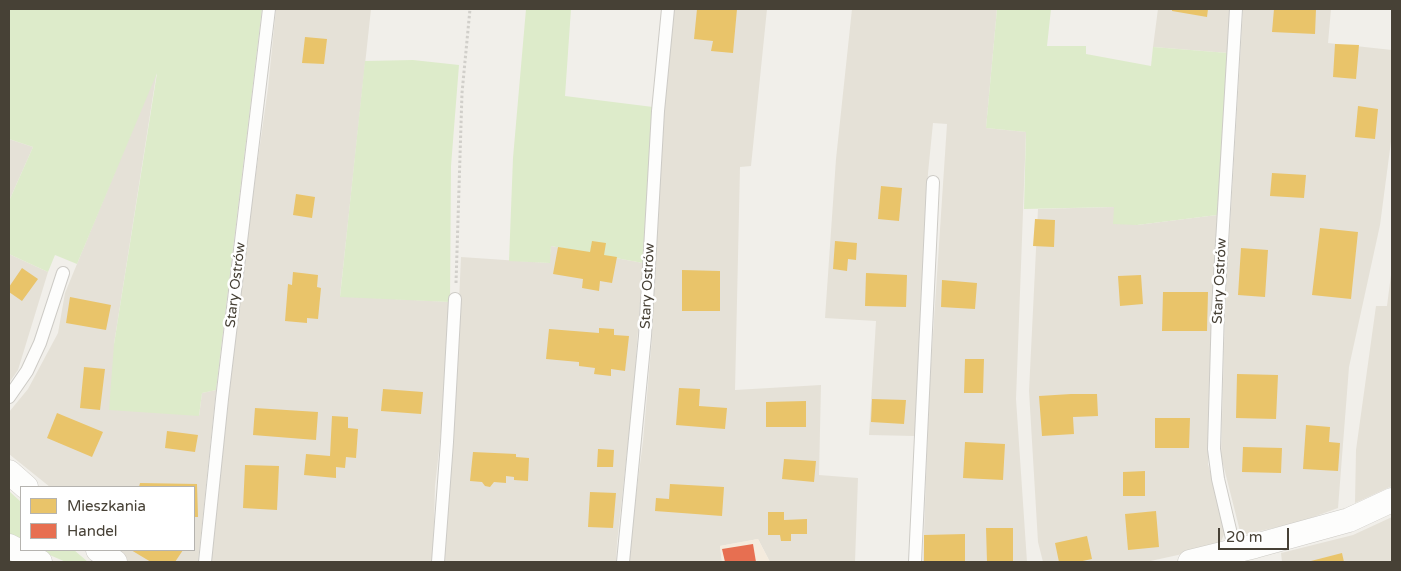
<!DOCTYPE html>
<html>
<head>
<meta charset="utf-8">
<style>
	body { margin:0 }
	#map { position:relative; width:1401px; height:571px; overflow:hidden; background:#f1efea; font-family:"Varela Round",sans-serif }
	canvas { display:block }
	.frame { position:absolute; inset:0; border:10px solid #474136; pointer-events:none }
	.legend { position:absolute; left:20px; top:486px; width:175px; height:65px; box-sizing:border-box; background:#fff; border:1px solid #b5b3af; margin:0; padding:6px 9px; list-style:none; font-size:15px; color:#474136 }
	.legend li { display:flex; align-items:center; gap:10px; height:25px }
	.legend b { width:25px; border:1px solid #b5b3af }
	.scale { position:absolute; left:1218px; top:528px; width:71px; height:22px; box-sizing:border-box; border:2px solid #474136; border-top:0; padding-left:6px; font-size:15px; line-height:18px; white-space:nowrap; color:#474136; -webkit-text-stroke:4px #fff; paint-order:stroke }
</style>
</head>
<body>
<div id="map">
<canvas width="1401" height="571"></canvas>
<div class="frame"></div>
<ul class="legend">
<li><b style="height:14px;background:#e9c46a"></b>Mieszkania</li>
<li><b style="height:14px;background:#e76f51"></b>Handel</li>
</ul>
<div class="scale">20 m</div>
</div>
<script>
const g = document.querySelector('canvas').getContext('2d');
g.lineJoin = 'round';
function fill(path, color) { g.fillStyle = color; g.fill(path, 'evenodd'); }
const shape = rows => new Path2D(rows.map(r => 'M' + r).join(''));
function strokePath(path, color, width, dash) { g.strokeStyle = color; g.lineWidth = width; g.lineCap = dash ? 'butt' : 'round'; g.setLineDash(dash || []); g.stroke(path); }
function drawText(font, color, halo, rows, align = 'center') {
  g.font = font + ' "Varela Round",sans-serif'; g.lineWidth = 5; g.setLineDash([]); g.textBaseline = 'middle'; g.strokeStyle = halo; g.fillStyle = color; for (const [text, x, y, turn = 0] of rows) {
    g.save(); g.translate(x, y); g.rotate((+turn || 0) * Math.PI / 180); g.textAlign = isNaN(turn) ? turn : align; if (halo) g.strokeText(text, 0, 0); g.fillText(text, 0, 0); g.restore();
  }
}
const residential = shape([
	[276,9,371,9,340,296,450,302,443,415,435,486,433,562,210,562,247,237,268,88],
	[674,9,767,9,751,166,740,167,735,390,821,385,819,475,858,478,855,562,770,562,758,539,720,546,722,562,630,562,630,542,643,441,652,338,658,162],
	[852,9,997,9,986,128,1026,132,1016,399,1027,562,923,562,929,395,947,124,933,123,928,173,920,376,915,436,869,435,876,321,825,318,836,159],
	[1158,9,1231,9,1228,53,1153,47],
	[1243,9,1331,9,1328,43,1392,50,1392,134,1380,225,1349,367,1338,508,1297,523,1241,535,1221,456,1225,310],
	[157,70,114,344,199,416,202,393,216,390,198,562,128,562,116,550,194,550,194,487,50,487,9,454,9,412,28,389,58,333,65,293],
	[9,139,33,147,9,201],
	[1114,207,1137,225,1217,215,1208,464,1226,530,1219,546,1146,562,1043,562,1038,542,1029,391,1038,209],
	[551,246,643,263,633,398,617,543,616,562,443,562,453,434,461,257,549,263],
	[9,254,48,272,18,370,9,383],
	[1391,275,1392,275,1392,486,1355,503,1356,450,1376,306,1387,306],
	[1392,517,1392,562,1282,562,1281,553,1353,535]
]);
const commercial = shape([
	[758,539,770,562,722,562,720,546]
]);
const green = shape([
	[9,9,262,9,216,390,202,393,199,416,109,410,114,344,157,73,77,264,55,255,48,272,9,254,9,201,33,147,9,139],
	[526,9,571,9,565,96,653,107,643,263,551,246,550,263,509,261,513,158],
	[997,9,1051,9,1047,46,1086,46,1086,54,1151,66,1153,47,1228,53,1217,215,1137,225,1113,224,1114,207,1024,209,1026,132,986,128],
	[413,60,459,65,451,166,450,302,340,297,365,61],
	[9,491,21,502,21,542,9,537],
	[38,550,74,550,88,562,66,562]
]);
const homes = shape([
	[697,9,737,9,733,53,711,51,713,41,694,39],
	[1172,9,1208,9,1207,17,1172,11],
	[1274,9,1316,9,1315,34,1272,32],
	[305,37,327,39,324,64,302,63],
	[1335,44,1359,45,1356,79,1333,77],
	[1358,106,1378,109,1375,139,1355,137],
	[1272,173,1306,175,1304,198,1270,196],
	[881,186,902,188,899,221,878,219],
	[296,194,315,197,312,218,293,215],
	[1035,219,1055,220,1054,247,1033,246],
	[1320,228,1358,232,1351,299,1312,295],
	[592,241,606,243,604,255,617,257,612,283,600,281,599,291,582,288,583,279,553,274,558,247,590,252],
	[835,241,857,243,856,260,848,259,847,271,833,269],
	[1241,248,1268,250,1265,297,1238,295],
	[22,268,38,279,22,301,9,292,9,287],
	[682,270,720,271,720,311,682,311],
	[293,272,318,275,317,287,321,288,318,319,307,318,307,323,285,321,288,284,292,285],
	[866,273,907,275,906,307,865,306],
	[1141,275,1143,304,1120,306,1118,276],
	[942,280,977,283,975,309,941,307],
	[1163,292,1208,292,1207,331,1162,331],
	[70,297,111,305,106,330,66,323],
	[599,328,614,329,614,335,629,336,625,371,611,369,611,376,594,374,595,368,579,366,579,362,546,359,549,329,599,333],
	[965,359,984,359,983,393,964,393],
	[84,367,105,369,100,410,80,408],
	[1237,374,1278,375,1276,419,1236,418],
	[679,388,700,389,699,406,727,408,725,429,676,425],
	[383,389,423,392,421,414,381,411],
	[1071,394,1097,394,1098,416,1073,417,1074,434,1042,436,1039,396],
	[872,399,906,400,904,424,871,422],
	[806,401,806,427,766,427,766,402],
	[255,408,318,412,316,440,253,435],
	[57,413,103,432,92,457,47,438],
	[332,416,348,417,348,428,358,429,356,458,346,457,345,468,336,467,336,478,304,475,306,454,330,456],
	[1155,418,1190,418,1189,448,1155,448],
	[1306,425,1330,427,1329,442,1340,443,1338,471,1303,469],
	[167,431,198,435,195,452,165,448],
	[965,442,1005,444,1003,480,963,478],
	[1243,447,1282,448,1281,473,1242,472],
	[598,449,614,450,613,467,597,467],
	[473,452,516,454,516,457,529,458,528,481,514,480,514,477,506,476,506,483,494,482,490,487,485,486,482,482,470,481],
	[784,459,816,461,814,482,782,479],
	[245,465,279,466,277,510,243,508],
	[1145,471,1145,496,1123,496,1123,472],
	[140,483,197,484,198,517,194,517,194,487,139,487],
	[670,484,724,487,722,516,655,511,656,498,669,499],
	[590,492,616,493,613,528,588,527],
	[1156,511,1159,547,1128,550,1125,514],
	[768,512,784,512,784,520,807,519,807,534,791,534,791,541,781,541,780,535,768,535],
	[986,528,1013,528,1013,562,987,562],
	[965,534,965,562,924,562,924,535],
	[1087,536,1092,559,1078,562,1059,562,1055,543],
	[131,550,183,550,175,562,151,562],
	[1342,553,1344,562,1307,562]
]);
const shops = shape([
	[753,544,756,562,725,562,722,549]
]);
const path = shape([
	[456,283,462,93,470,9]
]);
const service = shape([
	[9,397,27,371,40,343,63,273],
	[1235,551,1218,479,1214,449,1218,309,1236,9],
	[205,562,222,399,269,9],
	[438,562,447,442,455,299],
	[623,562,645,336,658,111,668,9],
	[915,562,933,182]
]);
const minor = shape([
	[9,472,26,487],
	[9,546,40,562],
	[98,550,115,562],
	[1190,562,1255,546,1349,520,1392,500]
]);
const streetNames = [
	["Stary Ostrów",1220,281,-87],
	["Stary Ostrów",236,285,-83],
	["Stary Ostrów",648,286,-87]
];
fill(residential, '#e5e1d7');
fill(commercial, '#f4ebdd');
fill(green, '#ddebca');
fill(homes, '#e9c46a');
fill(shops, '#e76f51');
strokePath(service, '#cdcbc6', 14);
strokePath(minor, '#cdcbc6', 25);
strokePath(path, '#d1cfca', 3, [2.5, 2.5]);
strokePath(service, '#fdfdfc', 12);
strokePath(minor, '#fdfdfc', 24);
drawText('14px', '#474136', '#fff', streetNames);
</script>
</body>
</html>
